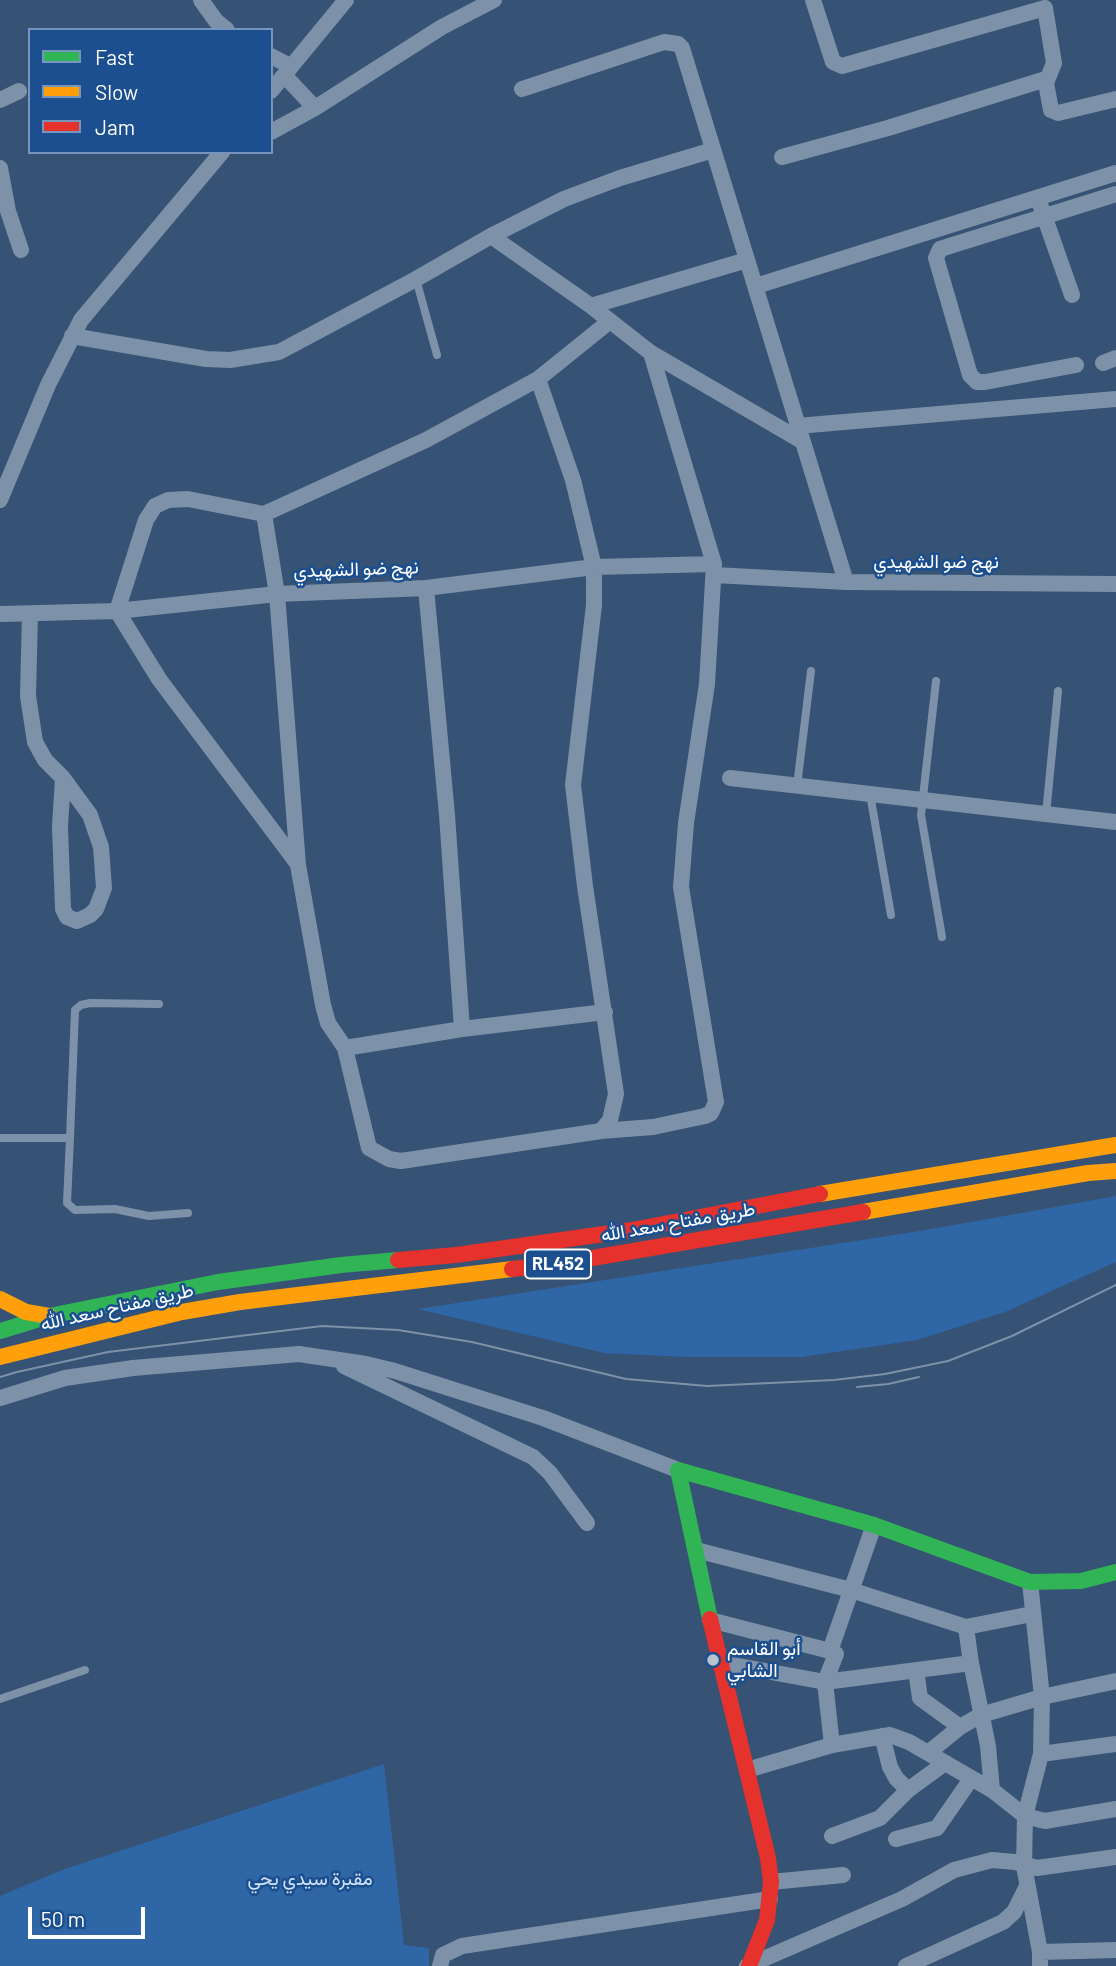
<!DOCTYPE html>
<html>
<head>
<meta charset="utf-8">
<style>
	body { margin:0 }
	#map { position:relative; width:1116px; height:1966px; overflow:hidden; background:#365274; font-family:Barlow,sans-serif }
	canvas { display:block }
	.legend { position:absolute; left:28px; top:28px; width:245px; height:126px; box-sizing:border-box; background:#1b4f8f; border:2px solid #7695bc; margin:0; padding:9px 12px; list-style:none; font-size:21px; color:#fff }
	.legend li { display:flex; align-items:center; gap:14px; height:35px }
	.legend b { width:35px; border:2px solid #7695bc }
	.scale { position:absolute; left:28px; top:1907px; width:117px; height:32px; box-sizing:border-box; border:4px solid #fff; border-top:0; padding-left:9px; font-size:21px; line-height:24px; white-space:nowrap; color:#fff; -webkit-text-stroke:5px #1b4f8f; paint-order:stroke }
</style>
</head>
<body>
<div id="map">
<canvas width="1116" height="1966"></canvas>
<ul class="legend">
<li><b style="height:9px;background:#30b455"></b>Fast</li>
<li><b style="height:9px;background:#ff9f0a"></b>Slow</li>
<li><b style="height:9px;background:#e5322d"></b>Jam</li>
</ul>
<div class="scale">50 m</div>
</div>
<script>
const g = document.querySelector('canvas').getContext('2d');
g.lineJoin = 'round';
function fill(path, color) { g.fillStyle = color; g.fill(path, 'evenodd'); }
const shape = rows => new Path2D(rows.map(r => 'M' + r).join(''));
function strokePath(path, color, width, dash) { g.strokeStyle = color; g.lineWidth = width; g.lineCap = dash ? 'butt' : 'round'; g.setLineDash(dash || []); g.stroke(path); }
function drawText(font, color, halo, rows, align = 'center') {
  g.font = font + ' Barlow,Vazirmatn,sans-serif'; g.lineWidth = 5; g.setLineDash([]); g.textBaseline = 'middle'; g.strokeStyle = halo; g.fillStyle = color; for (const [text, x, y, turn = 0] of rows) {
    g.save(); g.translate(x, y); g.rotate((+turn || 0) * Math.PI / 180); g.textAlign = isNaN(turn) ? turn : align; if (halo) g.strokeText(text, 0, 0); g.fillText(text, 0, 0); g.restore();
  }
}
const green = shape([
	[1116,1196,1116,1262,1005,1312,917,1340,802,1357,685,1357,604,1353,418,1309,926,1230],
	[384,1764,404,1945,429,1948,429,1966,0,1966,0,1896,62,1870]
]);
const lane = shape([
	[416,279,437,355],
	[936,681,921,815,942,937],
	[797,786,811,671],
	[870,794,891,915],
	[1046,814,1058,691],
	[0,1138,70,1138,67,1203,75,1210,115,1209,149,1216,188,1213],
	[70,1138,75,1010,81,1005,90,1003,159,1004],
	[0,1699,85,1670]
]);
const street = shape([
	[201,0,216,21,227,30],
	[813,0,833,62,842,66,1045,8,1054,63,1046,83,1051,110,1058,113,1116,99],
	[271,56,290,66],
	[284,75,315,108],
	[522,89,664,42,678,44,682,48,846,582],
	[271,91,346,0],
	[0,100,19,91],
	[271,132,315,108,442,27,494,0],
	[782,157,888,128,1046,79],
	[0,168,8,211,21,250],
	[1041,207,1072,295],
	[491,236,591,306,651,353,802,441],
	[756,286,1116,173],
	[591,306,747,260],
	[72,336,206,359,230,360,279,352,416,279,491,236,564,199,620,178,713,150],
	[1103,363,1116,358],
	[1076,365,985,382,977,382,970,375,936,258,940,249,1116,194],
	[797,426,1116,399],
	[0,500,48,385,81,320,222,152],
	[264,514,277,594,298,865,323,1005,328,1023,345,1048,369,1148,389,1159,401,1161,601,1131,610,1120,616,1094,585,886,573,785,594,605,594,567,573,480,538,379],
	[714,575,846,582,1116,584],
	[426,588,447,815,462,1029],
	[0,614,117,611,277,594,426,588,594,567,714,564],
	[30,614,28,696,35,742,45,760,63,778,90,815,101,847,104,888,96,909,90,915,77,921,67,917,63,909,60,827,63,778],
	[730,778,1116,822],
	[297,863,159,679,117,611,146,520,155,506,168,500,188,499,264,514,426,440,538,379,610,321],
	[345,1048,462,1029,605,1012],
	[601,1131,653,1127,705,1116,711,1113,716,1102,681,887,686,823,707,684,714,564,651,353],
	[344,1366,533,1457,550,1473,587,1523],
	[0,1398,65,1378,133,1368,299,1354,366,1364,395,1371,543,1418,678,1470],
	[696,1550,851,1590,966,1627,1032,1614],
	[1030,1582,1042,1697,1041,1754,1025,1816,1024,1866,1040,1952,1040,1966],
	[710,1620,830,1651],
	[966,1627,971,1663,988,1746,992,1790],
	[722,1663,825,1682,971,1663],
	[916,1670,920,1698,960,1727],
	[882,1736,890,1767,896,1778,908,1790],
	[832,1745,825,1682,836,1654,830,1651,874,1525],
	[928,1753,960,1727,981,1715,1042,1697,1116,1681],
	[1041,1754,1116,1744],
	[747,1770,832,1745,890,1735,909,1742,992,1790,1025,1816,1045,1821,1116,1809],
	[832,1836,880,1818,908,1790,945,1763],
	[896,1839,937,1828,971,1779],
	[771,1882,843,1875],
	[1040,1952,1116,1950],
	[440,1966,443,1955,462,1946,770,1899],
	[747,1966,902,1899,954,1870,992,1860,1015,1862,1037,1868,1116,1857],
	[906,1966,1003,1922,1014,1912,1027,1886]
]);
const fast = shape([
	[0,1331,49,1316,218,1282,341,1265,398,1260],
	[710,1619,678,1470,874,1525,1030,1582,1081,1581,1116,1572]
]);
const slow = shape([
	[820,1194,1116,1145],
	[863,1212,1088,1173,1116,1171],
	[0,1299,26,1312,49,1316],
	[0,1357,182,1312,240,1302,512,1269]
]);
const jam = shape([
	[398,1260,456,1255,632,1230,820,1194],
	[512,1269,557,1264,863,1212],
	[710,1619,768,1858,771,1882,767,1920,749,1966]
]);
const tram = shape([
	[0,1377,17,1372,108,1352,322,1326,398,1330,472,1342,626,1379,707,1386,834,1380,885,1374,948,1361,1012,1336,1116,1285],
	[857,1387,888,1384,919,1377]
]);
const markers = [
	[713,1660,7,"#b9c2ce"]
];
const shields = [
	[558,1264,66]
];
const shieldNames = [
	["RL452",558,1264]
];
const streetNames = [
	["نهج ضو الشهيدي",936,562],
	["نهج ضو الشهيدي",356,569,-2],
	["طريق مفتاح سعد الله",678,1222,-10],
	["طريق مفتاح سعد الله",117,1307,-13]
];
const poiNames = [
	["أبو القاسم",727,1649],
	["الشابي",727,1671]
];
const parkNames = [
	["مقبرة سيدي يحي",310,1879]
];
fill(green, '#2f66a5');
strokePath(lane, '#7d92a8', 8);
strokePath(street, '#7d92a8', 16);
strokePath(fast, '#30b455', 16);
strokePath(slow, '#ff9f0a', 16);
strokePath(jam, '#e5322d', 16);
strokePath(tram, '#7e92a7', 2);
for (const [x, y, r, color] of markers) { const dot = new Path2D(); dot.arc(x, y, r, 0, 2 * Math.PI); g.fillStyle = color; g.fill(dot); strokePath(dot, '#1b4f8f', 2.5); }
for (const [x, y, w] of shields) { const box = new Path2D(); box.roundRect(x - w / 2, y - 14.5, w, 29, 5); g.fillStyle = '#1b4f8f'; g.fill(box); strokePath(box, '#fff', 2); }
drawText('bold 18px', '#fff', null, shieldNames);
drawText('19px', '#fff', '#1b4f8f', streetNames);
drawText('19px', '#fff', '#1b4f8f', poiNames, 'left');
drawText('19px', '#cfe3fa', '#1b4f8f', parkNames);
</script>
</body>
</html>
